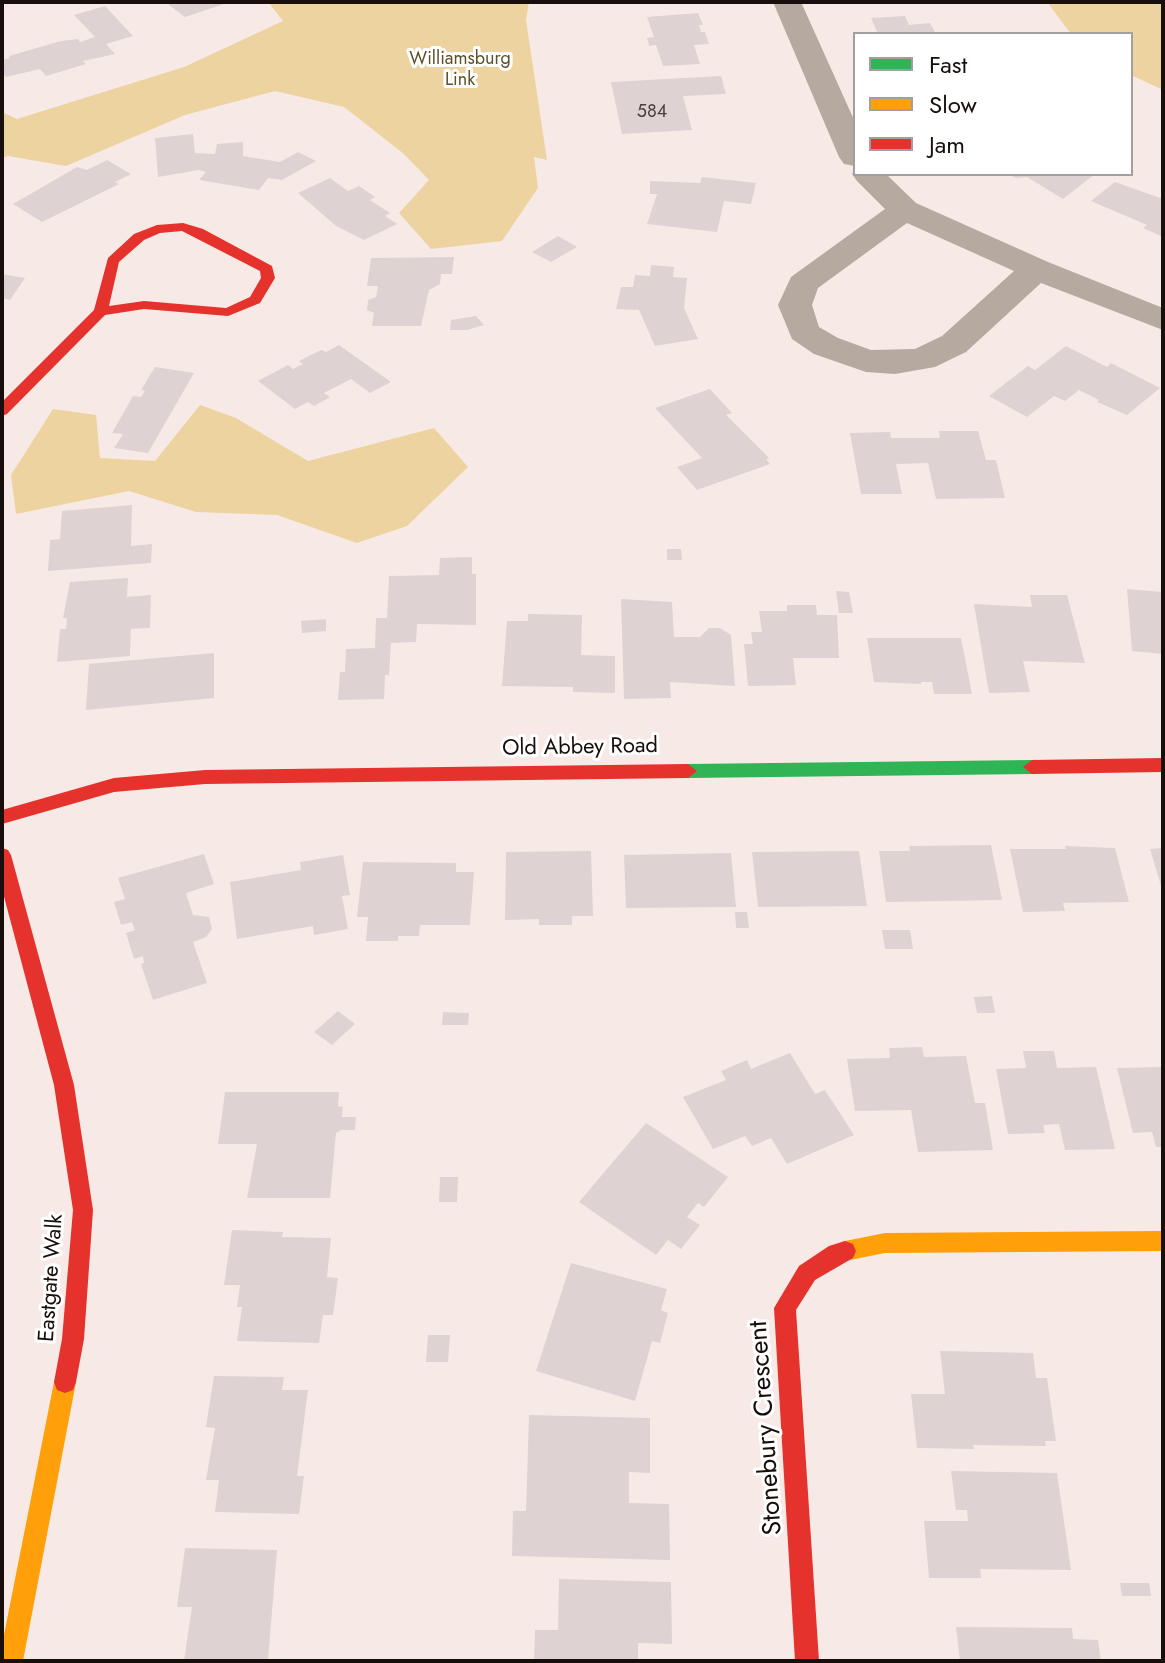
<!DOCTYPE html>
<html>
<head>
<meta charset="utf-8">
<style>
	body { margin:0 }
	#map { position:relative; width:1165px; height:1663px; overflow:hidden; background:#f7eae6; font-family:Jost,sans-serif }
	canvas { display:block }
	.frame { position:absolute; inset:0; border:4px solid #180f0c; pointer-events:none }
	.legend { position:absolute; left:853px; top:32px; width:280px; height:144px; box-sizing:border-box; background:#fff; border:2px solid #a39f9e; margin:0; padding:10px 14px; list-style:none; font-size:24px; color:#180f0c }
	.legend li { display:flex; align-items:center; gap:16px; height:40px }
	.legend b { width:40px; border:2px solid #a39f9e }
</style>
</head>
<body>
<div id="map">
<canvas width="1165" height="1663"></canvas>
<div class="frame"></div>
<ul class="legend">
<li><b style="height:10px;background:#30b455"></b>Fast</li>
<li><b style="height:10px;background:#ff9f0a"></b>Slow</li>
<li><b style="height:10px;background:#e5322d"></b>Jam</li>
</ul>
</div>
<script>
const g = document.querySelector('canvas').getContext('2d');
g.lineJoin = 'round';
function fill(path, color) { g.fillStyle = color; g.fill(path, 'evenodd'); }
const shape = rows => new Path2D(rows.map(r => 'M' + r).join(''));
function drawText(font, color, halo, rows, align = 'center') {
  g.font = font + ' Jost,sans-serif'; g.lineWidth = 6; g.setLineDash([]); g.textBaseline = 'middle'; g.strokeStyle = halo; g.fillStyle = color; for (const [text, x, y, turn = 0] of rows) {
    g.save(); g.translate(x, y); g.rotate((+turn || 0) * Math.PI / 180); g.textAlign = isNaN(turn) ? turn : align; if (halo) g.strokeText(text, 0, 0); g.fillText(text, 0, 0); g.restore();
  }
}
const green = shape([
	[268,2,529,2,526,20,547,160,534,157,538,188,502,241,431,249,399,213,429,180,404,154,344,107,275,91,185,115,66,166,8,156,2,158,2,112,17,119,184,67,283,21],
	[1047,2,1163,2,1163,90,1131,75,1131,34,1071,34],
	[200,405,236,418,308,461,434,428,468,467,407,526,357,543,277,515,196,512,129,491,16,514,11,475,53,409,96,415,100,458,155,461]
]);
const building = shape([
	[165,2,230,2,185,17],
	[105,6,133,36,106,44,115,54,83,61,86,64,46,76,40,69,6,77,2,72,2,60,10,58,9,56,61,41,78,39,80,42,95,37,74,15],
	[698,13,703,25,699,25,701,32,705,32,709,44,694,45,700,64,663,66,656,45,649,46,647,38,654,37,647,17],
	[905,16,909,25,930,23,936,34,878,34,871,18],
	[721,76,726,94,683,96,692,130,622,134,611,82],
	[193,134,195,153,215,154,217,144,243,142,243,156,280,162,298,152,316,161,282,180,268,178,259,190,199,180,206,172,199,170,158,177,155,138],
	[107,160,131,174,115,182,119,184,42,222,13,204,77,167,87,170],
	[1008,174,1095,174,1063,199,1027,177,1016,178],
	[702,177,756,183,751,204,724,201,717,232,647,224,657,194,650,194,650,181,700,183],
	[330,178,348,191,359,186,375,197,370,200,390,213,385,216,397,224,364,240,336,226,298,193],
	[1115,182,1163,199,1163,237,1143,228,1147,225,1091,201],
	[558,236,577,247,551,262,532,252],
	[454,257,452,274,441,274,440,284,429,290,421,326,372,326,374,313,367,310,368,300,376,297,378,286,367,286,371,258],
	[651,265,674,267,673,277,687,278,684,308,698,339,655,346,639,310,616,309,621,287,633,287,635,275,650,276],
	[2,274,25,278,10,300,2,298],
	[476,316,484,325,467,330,450,330,451,320],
	[339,345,391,382,370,393,351,379,324,393,330,397,314,406,308,402,295,409,258,381,288,365,293,369,303,364,299,361,321,350,326,352],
	[1066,346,1107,367,1111,363,1160,388,1127,415,1097,402,1099,400,1079,390,1065,401,1054,396,1027,417,989,396,1028,366,1035,370],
	[155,367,194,373,148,453,114,448,123,434,112,433,133,396,141,397,145,391,141,390],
	[710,389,732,413,726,415,769,458,766,459,770,464,697,490,677,467,702,458,655,408],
	[939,431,978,431,986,460,996,460,1005,498,936,499,928,463,896,464,902,494,861,494,850,433,890,432,891,438,940,438],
	[132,505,131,546,152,544,151,563,48,571,50,540,60,539,62,511],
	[667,549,681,549,682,560,667,560],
	[472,557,472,574,476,574,476,625,417,624,416,642,391,643,389,675,385,675,384,699,338,700,340,672,345,672,346,649,375,648,376,618,387,618,389,576,439,575,440,558],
	[128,578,127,597,151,595,150,628,131,629,130,656,57,662,60,629,66,629,67,618,63,618,70,582],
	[1127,589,1163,592,1163,654,1132,651],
	[836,591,849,592,853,613,839,613],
	[1030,595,1067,595,1085,663,1023,661,1030,692,989,693,974,604,1032,607],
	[621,599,672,602,674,637,700,637,709,628,720,628,731,635,735,686,670,682,671,698,624,699],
	[787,605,816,605,817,615,837,615,839,658,793,658,796,685,748,686,744,644,753,644,751,632,762,632,759,611,787,611],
	[528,614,582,615,581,655,615,656,615,693,573,692,573,687,502,686,507,621,528,621],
	[326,619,326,631,302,633,301,621],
	[867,638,961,638,972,694,934,694,932,682,921,682,921,684,874,682],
	[214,653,214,698,86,710,89,664],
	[991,845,1002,900,886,902,879,851,910,851,909,846],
	[1065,846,1115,848,1129,902,1063,903,1065,911,1023,912,1010,849,1066,849],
	[1163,848,1163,889,1162,889,1150,849],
	[591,851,593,916,572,916,572,925,539,925,539,919,505,920,506,852],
	[859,851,867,906,758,907,752,852],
	[731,853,736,907,626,908,624,855],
	[204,854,214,884,186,893,193,915,209,917,212,929,206,937,193,942,207,983,153,1000,141,964,144,963,143,956,134,959,126,933,135,930,132,922,121,925,114,902,125,899,118,878],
	[343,855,350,895,342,896,348,929,314,935,313,926,237,939,230,882,301,870,300,862],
	[363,862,456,863,456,872,474,872,470,925,420,925,419,936,398,936,398,941,366,941,368,917,357,917],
	[735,912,747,912,749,928,736,928],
	[882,930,910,930,913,949,885,949],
	[992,996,995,1013,977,1013,974,997],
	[338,1011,355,1024,332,1045,314,1032],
	[443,1012,469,1013,468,1025,442,1025],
	[922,1047,924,1057,966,1056,975,1103,985,1103,993,1150,918,1152,911,1110,855,1111,847,1059,890,1058,889,1048],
	[1023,1051,1054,1051,1057,1068,1096,1067,1115,1149,1065,1150,1059,1124,1043,1125,1045,1133,1008,1134,996,1069,1026,1068],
	[790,1053,815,1094,825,1090,854,1135,787,1164,771,1138,752,1146,745,1136,713,1149,683,1097,726,1080,721,1071,747,1060,751,1069],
	[1163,1067,1163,1147,1156,1147,1152,1132,1133,1133,1117,1068],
	[225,1092,339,1092,338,1106,343,1107,342,1117,356,1117,355,1130,341,1130,336,1133,330,1198,247,1198,257,1144,218,1144],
	[646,1123,728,1177,704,1207,698,1203,687,1217,700,1225,681,1249,668,1240,656,1255,579,1202],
	[440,1177,458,1177,457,1202,439,1202],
	[232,1230,283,1232,282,1237,331,1238,327,1277,338,1278,333,1315,323,1315,319,1343,237,1341,242,1307,237,1307,240,1285,224,1285],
	[571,1263,667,1289,661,1310,668,1313,660,1343,652,1341,635,1401,536,1371],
	[428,1335,450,1335,448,1362,426,1362],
	[940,1351,1033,1353,1036,1378,1047,1378,1056,1441,1045,1441,1046,1446,973,1445,974,1449,917,1448,911,1394,945,1394],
	[214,1376,284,1377,282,1390,308,1390,297,1476,304,1476,299,1514,215,1512,219,1480,206,1480,215,1428,206,1427],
	[529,1415,650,1418,650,1473,629,1472,629,1503,669,1504,670,1560,512,1556,513,1511,526,1511],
	[951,1471,1057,1473,1071,1570,980,1569,981,1578,929,1578,924,1521,968,1521,967,1510,956,1510],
	[185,1548,277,1550,268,1661,184,1661,192,1607,177,1607],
	[559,1579,671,1582,672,1644,638,1643,638,1661,534,1661,535,1630,558,1630],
	[1120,1583,1149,1583,1151,1596,1122,1596],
	[956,1627,1072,1628,1073,1639,1098,1640,1101,1661,960,1661]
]);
const street = shape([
	[773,2,801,2,855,122,855,166,844,164,839,157,773,2],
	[855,170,855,174,886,174,916,203,1048,262,1163,308,1163,330,1041,283,966,352,935,367,895,374,866,372,814,354,792,339,778,305,791,277,885,209,857,181,852,174,855,170],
	[907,223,1014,271,942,336,915,349,871,350,838,338,819,327,812,305,818,288,907,223]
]);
const fast = shape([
	[1032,760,1041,767,1032,774,688,778,679,771,688,764,1032,760]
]);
const slow = shape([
	[1163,1231,1163,1251,885,1253,845,1261,837,1258,834,1251,837,1244,845,1241,885,1233,1163,1231],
	[65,1371,73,1374,76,1382,23,1661,2,1661,2,1645,54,1382,57,1374,65,1371]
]);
const jam = shape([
	[183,223,203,229,272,266,275,278,260,303,228,316,144,309,105,315,7,414,2,416,2,402,94,310,108,258,134,234,157,225,183,223],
	[182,231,260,271,261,278,250,297,226,308,144,301,109,306,119,262,144,240,160,233,182,231],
	[1163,758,1163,772,1032,774,1023,767,1032,760,1163,758],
	[688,764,697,771,688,778,205,784,114,792,2,824,2,810,114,778,205,770,688,764],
	[2,848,8,850,11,855,74,1085,93,1210,84,1339,76,1382,73,1390,65,1393,57,1390,54,1382,62,1339,73,1210,54,1085,2,889,2,848],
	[845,1241,853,1244,856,1251,853,1258,815,1280,796,1310,819,1661,795,1661,774,1308,799,1266,829,1246,845,1241]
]);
const farParknames = [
	["Williamsburg",460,60],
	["Link",460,81]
];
const numberNames = [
	["584",652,113]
];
const streetNames = [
	["Old Abbey Road",580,748,-1],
	["Eastgate Walk",52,1278,-86]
];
const nearStreetnames = [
	["Stonebury Crescent",767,1428,-94]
];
fill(green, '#edd3a0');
fill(building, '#ded3d2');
fill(street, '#b6a9a0');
fill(fast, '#30b455');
fill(slow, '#ff9f0a');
fill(jam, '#e5322d');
drawText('18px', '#5e4f27', '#fff', farParknames);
drawText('18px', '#4a403e', null, numberNames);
drawText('22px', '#180f0c', '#fff', streetNames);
drawText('26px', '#180f0c', '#fff', nearStreetnames);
</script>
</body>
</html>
